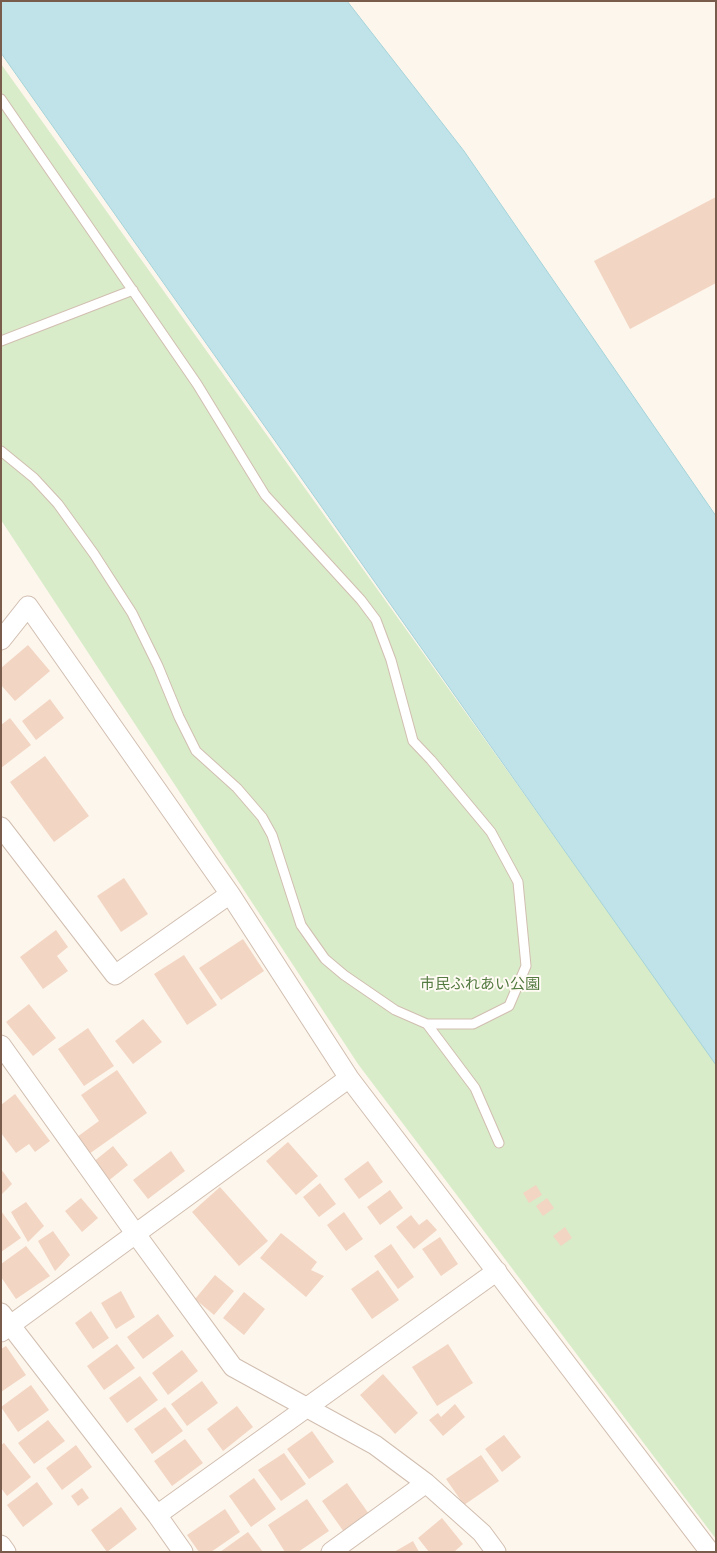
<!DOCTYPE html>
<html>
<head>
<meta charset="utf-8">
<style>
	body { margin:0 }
	#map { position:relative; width:717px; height:1553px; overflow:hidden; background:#fdf6ec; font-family:"Golos Text",sans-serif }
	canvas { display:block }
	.frame { position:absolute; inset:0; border:2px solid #7a5c4d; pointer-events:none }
</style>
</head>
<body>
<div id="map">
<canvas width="717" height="1553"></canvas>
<div class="frame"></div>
</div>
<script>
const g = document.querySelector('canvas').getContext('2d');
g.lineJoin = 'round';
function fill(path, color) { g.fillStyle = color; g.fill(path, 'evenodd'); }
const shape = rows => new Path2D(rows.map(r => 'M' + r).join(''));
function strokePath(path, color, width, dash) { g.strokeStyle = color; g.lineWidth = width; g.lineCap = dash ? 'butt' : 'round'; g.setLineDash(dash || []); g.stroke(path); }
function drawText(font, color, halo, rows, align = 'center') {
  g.font = font + ' "Golos Text","Noto Sans JP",sans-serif'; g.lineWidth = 4; g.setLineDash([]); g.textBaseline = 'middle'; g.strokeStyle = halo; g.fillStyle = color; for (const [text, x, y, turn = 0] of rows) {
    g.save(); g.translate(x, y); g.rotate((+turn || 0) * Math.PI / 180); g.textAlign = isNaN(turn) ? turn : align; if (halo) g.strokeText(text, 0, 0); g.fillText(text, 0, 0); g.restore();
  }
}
const green = shape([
	[1,64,716,1062,716,1539,358,1064,1,520]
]);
const water = shape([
	[1,1,347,1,464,151,716,516,716,1065,1,53,1,1]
]);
const building = shape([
	[716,197,716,283,630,329,594,261],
	[28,645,50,671,15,701,1,685,1,668],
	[50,699,64,718,36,740,22,721],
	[10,718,31,745,1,768,1,725],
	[45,756,89,816,54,842,10,782],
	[124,878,148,914,121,932,97,896],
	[56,930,68,947,57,956,68,971,43,989,20,957],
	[243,939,264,971,221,1000,199,968],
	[184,955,217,1005,187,1025,154,974],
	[29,1004,56,1038,33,1056,6,1022],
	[143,1019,162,1042,133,1064,115,1041],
	[88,1028,114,1066,84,1086,58,1049],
	[117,1070,147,1113,89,1154,77,1137,99,1121,81,1095],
	[15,1094,50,1141,35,1152,29,1144,16,1153,1,1133,1,1105],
	[288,1142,318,1176,296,1195,266,1161],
	[113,1146,128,1165,107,1182,92,1163],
	[171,1151,185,1171,148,1199,133,1180],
	[368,1161,383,1182,359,1199,344,1179],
	[1,1169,12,1184,1,1195],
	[320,1183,336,1204,319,1217,303,1197],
	[536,1185,542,1195,529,1203,523,1193],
	[220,1187,268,1241,239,1266,192,1212],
	[390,1190,403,1208,380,1225,367,1207],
	[81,1198,98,1218,82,1232,65,1211],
	[547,1198,554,1208,543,1216,536,1206],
	[26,1202,44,1226,28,1242,11,1212],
	[1,1211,21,1238,1,1252],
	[344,1212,363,1239,346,1251,327,1225],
	[411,1215,419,1225,427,1219,437,1230,414,1249,396,1227],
	[565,1227,572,1238,561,1246,553,1236],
	[53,1231,70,1255,55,1271,38,1241],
	[281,1233,317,1262,311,1270,324,1276,306,1297,260,1258],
	[440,1237,458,1264,441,1276,422,1249],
	[391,1244,414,1277,398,1289,374,1256],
	[26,1246,50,1276,16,1299,1,1277,1,1264],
	[378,1270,399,1300,372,1319,351,1289],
	[215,1275,234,1291,214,1315,195,1299],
	[121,1291,135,1317,116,1329,101,1303],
	[244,1292,265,1309,244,1335,223,1318],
	[91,1311,109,1338,93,1349,75,1323],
	[158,1314,174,1336,143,1359,127,1337],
	[117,1344,135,1368,104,1390,87,1366],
	[448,1344,473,1383,437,1406,412,1367],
	[6,1346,26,1375,1,1392,1,1349],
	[182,1350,198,1371,168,1395,152,1373],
	[383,1374,418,1413,395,1434,360,1395],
	[140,1376,158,1400,127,1423,109,1398],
	[202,1381,218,1403,187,1426,171,1404],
	[31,1385,49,1410,18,1432,1,1407],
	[455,1404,465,1417,443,1436,429,1420,438,1413,441,1417],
	[237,1406,253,1427,223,1451,207,1429],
	[165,1407,183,1431,152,1454,134,1429],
	[48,1420,65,1441,34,1464,18,1443],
	[312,1431,334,1462,309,1479,287,1449],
	[504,1435,521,1457,502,1472,485,1449],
	[185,1439,203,1463,172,1486,154,1461],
	[4,1443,31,1477,7,1496,1,1488,1,1445],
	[76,1445,92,1467,62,1490,46,1468],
	[284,1453,306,1484,281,1501,258,1470],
	[481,1455,499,1481,464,1505,446,1479],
	[254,1478,276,1509,251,1527,229,1496],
	[37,1482,53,1504,23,1527,7,1505],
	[347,1483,369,1514,344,1532,322,1501],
	[82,1488,89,1498,78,1506,71,1496],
	[307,1499,329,1531,298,1552,285,1552,268,1525],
	[121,1507,137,1529,107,1552,91,1530],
	[225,1509,240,1532,211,1552,199,1552,187,1535],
	[442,1518,463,1544,454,1552,429,1552,418,1538],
	[248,1532,263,1552,220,1552],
	[413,1541,419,1552,394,1552]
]);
const service = shape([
	[1,99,197,384,265,495,361,600,376,620,391,660,413,741,431,760,491,832,518,882,526,966,509,1006,473,1024,427,1024,395,1010,344,975,325,959,301,925,272,835,262,817,237,788,196,751,179,717,158,666,132,613,94,554,58,504,34,478,1,451],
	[1,341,133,290],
	[427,1024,475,1088,499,1143]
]);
const minor = shape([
	[1,640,28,606,230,894,349,1078,710,1552],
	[1,827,115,975,230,894],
	[1,1045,135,1233,233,1367,375,1445,426,1483,482,1533,496,1552],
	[1,1313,157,1515,183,1552],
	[1,1332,349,1078],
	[157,1515,497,1271],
	[1,1545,6,1552],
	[331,1552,426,1483]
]);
const parkNames = [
	["市民ふれあい公園",480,984]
];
fill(green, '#d8ecc9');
fill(water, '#bfe3e8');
strokePath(water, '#a5d3da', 1);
fill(building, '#f3d5c3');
strokePath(service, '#d1beb0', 11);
strokePath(minor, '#d1beb0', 21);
strokePath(service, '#fff', 9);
strokePath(minor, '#fff', 19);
drawText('15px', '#537a41', '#fffaf3', parkNames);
</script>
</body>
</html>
